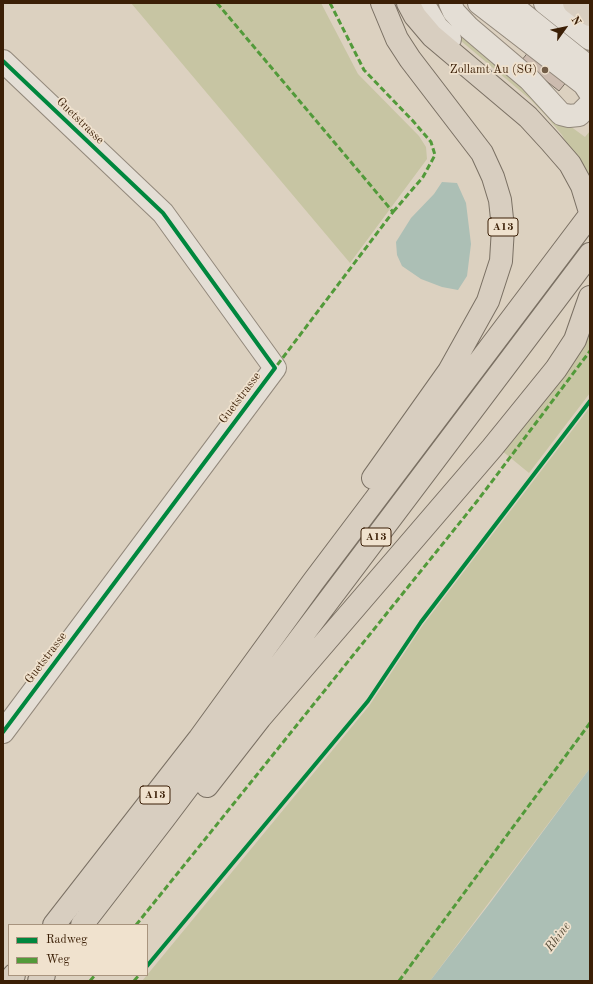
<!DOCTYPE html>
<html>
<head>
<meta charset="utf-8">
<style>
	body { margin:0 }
	#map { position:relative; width:593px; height:984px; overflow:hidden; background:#dcd1c0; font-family:"Old Standard TT",serif }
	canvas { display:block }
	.frame { position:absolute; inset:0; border:4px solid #3b1f06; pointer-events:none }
	.legend { position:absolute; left:8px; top:924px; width:140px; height:52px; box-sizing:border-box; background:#f0e2ce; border:1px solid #a8947e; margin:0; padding:5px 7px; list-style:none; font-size:12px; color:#3b1f06 }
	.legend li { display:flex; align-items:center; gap:8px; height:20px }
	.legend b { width:20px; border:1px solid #a8947e }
	.north { position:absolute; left:545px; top:8px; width:40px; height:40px; -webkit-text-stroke:3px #f0e2ce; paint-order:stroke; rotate:57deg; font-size:11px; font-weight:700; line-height:16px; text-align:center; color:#3b1f06 }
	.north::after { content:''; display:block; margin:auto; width:14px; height:18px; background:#3b1f06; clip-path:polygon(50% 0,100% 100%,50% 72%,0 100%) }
</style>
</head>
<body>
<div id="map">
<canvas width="593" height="984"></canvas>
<div class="frame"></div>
<ul class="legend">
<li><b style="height:5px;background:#00873e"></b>Radweg</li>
<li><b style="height:5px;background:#529a3a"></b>Weg</li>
</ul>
<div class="north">N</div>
</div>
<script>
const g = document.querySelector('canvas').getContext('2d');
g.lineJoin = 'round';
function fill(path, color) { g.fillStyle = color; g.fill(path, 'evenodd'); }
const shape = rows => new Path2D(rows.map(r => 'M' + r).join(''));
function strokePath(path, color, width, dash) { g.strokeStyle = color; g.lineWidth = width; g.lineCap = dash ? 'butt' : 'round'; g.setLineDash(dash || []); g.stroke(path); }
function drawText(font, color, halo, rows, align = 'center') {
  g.font = font + ' "Old Standard TT",serif'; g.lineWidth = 3.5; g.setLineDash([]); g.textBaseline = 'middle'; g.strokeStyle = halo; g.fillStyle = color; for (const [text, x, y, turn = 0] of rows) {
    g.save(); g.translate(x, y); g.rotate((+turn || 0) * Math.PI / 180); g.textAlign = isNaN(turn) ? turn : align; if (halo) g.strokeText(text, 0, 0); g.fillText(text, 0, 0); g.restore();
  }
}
const green = shape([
	[131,3,321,3,358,74,419,136,426,147,427,159,350,263],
	[428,3,441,3,551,112,585,137,590,131,589,187,562,135,547,117,531,100,441,24],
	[590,328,590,393,529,473,501,450],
	[590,407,590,768,430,981,142,981,369,706,423,625]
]);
const water = shape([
	[442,182,457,183,466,203,471,244,467,276,458,290,442,287,421,279,402,266,397,255,396,242,411,218,434,194],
	[590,768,590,981,430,981,490,903]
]);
const building = shape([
	[530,50,568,80,559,91,521,61,530,50]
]);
const minor = shape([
	[423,3,437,27,450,39],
	[450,3,454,12,469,28,529,79,561,114,569,116,579,115,590,104],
	[479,3,584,84,590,93],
	[509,3,590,68],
	[545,3,590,39],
	[3,61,163,213,275,368,3,732]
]);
const major = shape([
	[574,3,590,15]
]);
const highway = shape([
	[408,3,415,16,432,36,528,117,550,141,570,164,582,186,590,212],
	[373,478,449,371,488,301,501,261,503,228,500,200,493,177,482,153,410,59,397,39,382,3],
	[207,786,260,718,492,448,556,369,575,340,590,297],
	[54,925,199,739,313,582,590,215],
	[82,925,163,820,590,254],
	[9,981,14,975],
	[39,981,44,975]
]);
const quiet = shape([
	[217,3,393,212,275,368],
	[330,3,364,70,413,121,431,142,435,155,423,177,393,212],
	[136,925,478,500,590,351],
	[90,981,95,975],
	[134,981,139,975],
	[399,981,590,723]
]);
const cycleway = shape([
	[3,61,163,213,275,368,3,732],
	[147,966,368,701,421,622,590,401]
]);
const markers = [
	[545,70,4,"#735d47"]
];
const shields = [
	[503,227,30],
	[376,537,30],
	[155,795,30]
];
const shieldNames = [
	["A13",503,227],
	["A13",376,537],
	["A13",155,795]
];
const poiNames = [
	["Zollamt Au (SG)",537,70]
];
const streetNames = [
	["Guetstrasse",80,121,44],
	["Guetstrasse",240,398,-53],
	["Guetstrasse",46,658,-53]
];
const waterNames = [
	["Rhine",558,937,-53]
];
fill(green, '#c7c5a3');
fill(water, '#acbfb5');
fill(building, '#ccbbaf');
strokePath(building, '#7a7063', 1);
strokePath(minor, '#92887b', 24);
strokePath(major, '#7a7063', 24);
strokePath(highway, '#7a7063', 24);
strokePath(minor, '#e4ded5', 22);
strokePath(major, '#d8cec0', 22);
strokePath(highway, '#d8cec0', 22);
strokePath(quiet, '#529a3a', 3, [6, 3]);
strokePath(cycleway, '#00873e', 4);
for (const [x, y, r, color] of markers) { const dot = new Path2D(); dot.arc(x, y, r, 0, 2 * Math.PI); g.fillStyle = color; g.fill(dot); strokePath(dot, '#f0e2ce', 1.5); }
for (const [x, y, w] of shields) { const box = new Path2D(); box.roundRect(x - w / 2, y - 9, w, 18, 3); g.fillStyle = '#f0e2ce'; g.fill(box); strokePath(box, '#3b1f06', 1); }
drawText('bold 11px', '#3b1f06', null, shieldNames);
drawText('12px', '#3b1f06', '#f0e2ce', poiNames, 'right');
drawText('12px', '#3b1f06', '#f0e2ce', streetNames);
drawText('italic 13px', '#574d39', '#f0e2ce', waterNames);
</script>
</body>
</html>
